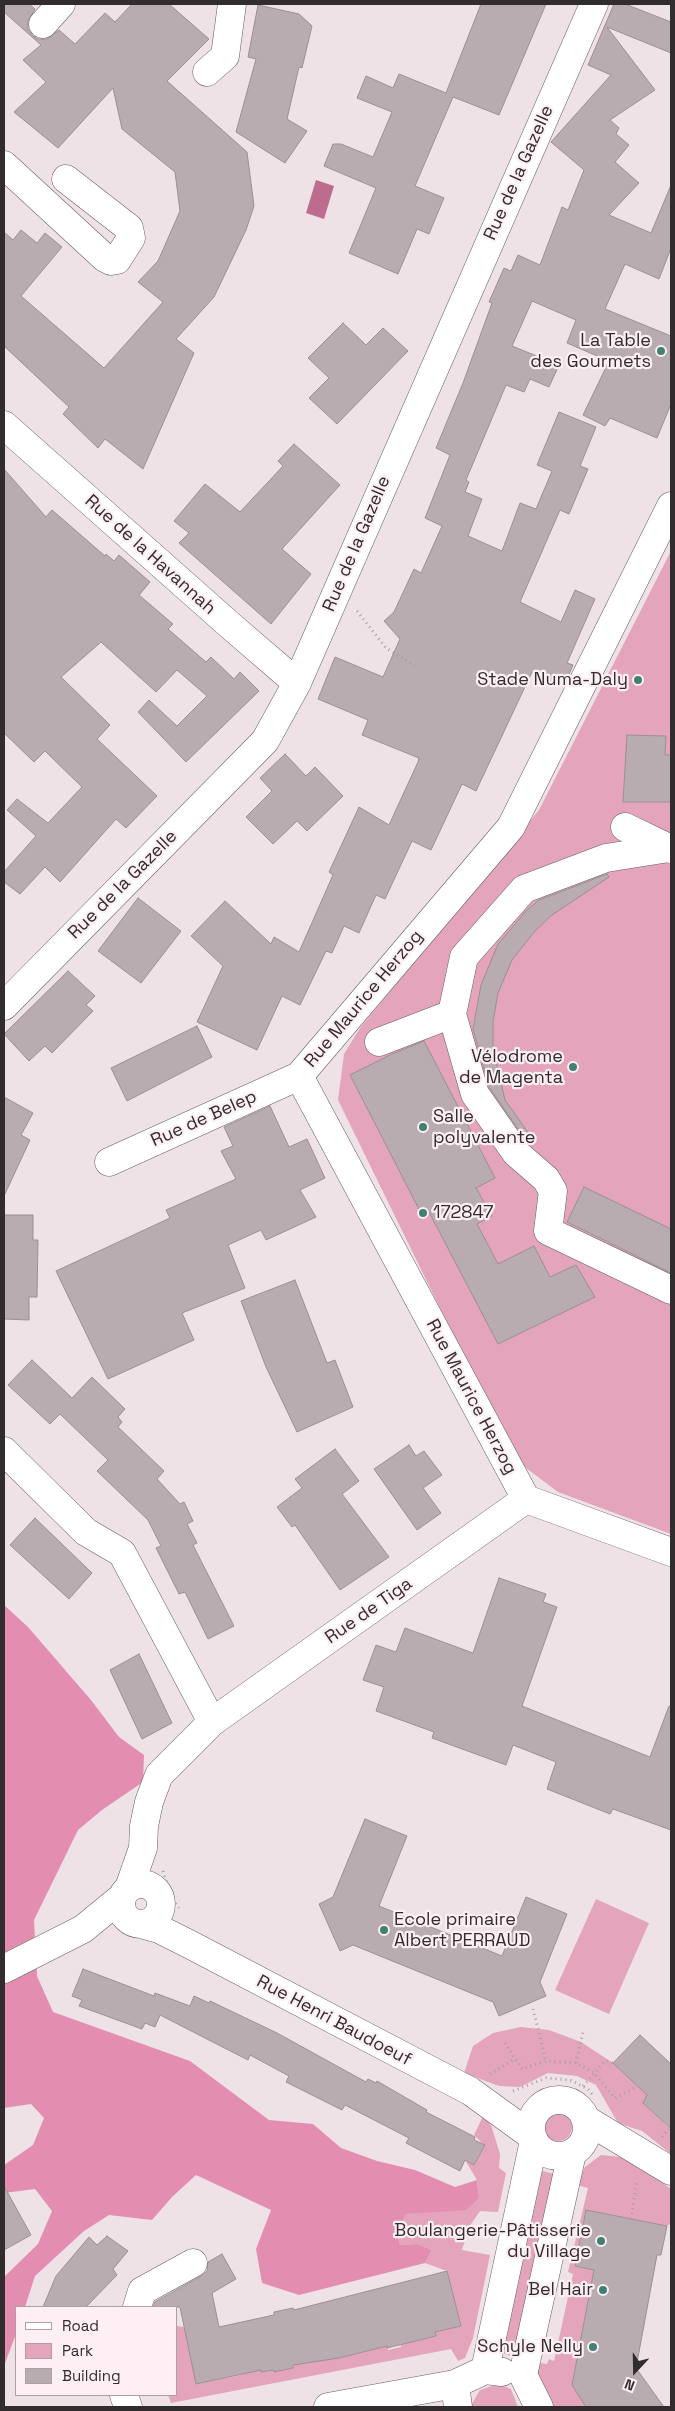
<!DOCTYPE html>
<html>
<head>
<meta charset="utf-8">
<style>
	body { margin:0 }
	#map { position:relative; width:675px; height:2411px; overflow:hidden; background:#efe2e7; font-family:"Space Grotesk",sans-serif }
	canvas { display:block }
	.frame { position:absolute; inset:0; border:5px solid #312c2e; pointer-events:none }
	.legend { position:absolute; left:15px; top:2306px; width:162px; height:90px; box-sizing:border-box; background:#fdeff4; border:1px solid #aba1a5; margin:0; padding:6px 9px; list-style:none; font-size:15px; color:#312c2e }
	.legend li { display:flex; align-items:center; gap:10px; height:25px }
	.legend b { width:25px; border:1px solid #aba1a5 }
	.north { position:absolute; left:610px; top:2346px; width:50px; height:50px; -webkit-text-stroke:4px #fdeff4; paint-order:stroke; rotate:201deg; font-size:14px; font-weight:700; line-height:20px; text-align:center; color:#312c2e }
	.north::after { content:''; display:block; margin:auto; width:18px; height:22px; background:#312c2e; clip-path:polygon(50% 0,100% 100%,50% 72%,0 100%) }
</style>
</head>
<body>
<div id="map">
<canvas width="675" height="2411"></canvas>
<div class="frame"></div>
<ul class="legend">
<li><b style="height:6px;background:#fff"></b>Road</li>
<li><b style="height:14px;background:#e3a4bc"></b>Park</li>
<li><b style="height:14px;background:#b8acb0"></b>Building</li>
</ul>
<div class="north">N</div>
</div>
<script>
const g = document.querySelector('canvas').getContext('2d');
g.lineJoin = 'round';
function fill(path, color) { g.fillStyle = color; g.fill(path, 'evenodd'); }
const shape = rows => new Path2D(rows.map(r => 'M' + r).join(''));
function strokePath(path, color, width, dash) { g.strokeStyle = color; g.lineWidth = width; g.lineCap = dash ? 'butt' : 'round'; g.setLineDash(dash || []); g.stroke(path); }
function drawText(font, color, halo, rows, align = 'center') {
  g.font = font + ' "Space Grotesk",sans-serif'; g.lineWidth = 4.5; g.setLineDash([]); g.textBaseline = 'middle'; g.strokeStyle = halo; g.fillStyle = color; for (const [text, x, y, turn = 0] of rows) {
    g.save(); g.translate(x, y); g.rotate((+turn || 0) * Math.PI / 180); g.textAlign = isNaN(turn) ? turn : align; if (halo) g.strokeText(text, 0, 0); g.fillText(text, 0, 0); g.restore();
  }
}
const green = shape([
	[671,551,671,1534,558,1492,522,1465,487,1404,338,1100,344,1054,360,1028,539,810],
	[596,1899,649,1923,609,2014,555,1990],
	[521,2027,549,2030,581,2042,613,2063,647,2095,643,2103,671,2130,671,2154,642,2131,618,2123,596,2085,577,2076,548,2073,520,2087,499,2086,464,2073,473,2046,493,2033],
	'544 2127a14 14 0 1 1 28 0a14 14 0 1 1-28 0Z',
	[484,2114,491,2125,500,2154,499,2168,506,2173,498,2212,480,2211,469,2227,462,2250,490,2255,473,2338,465,2358,458,2361,451,2349,171,2403,168,2395,176,2395,176,2326,185,2327,197,2384,241,2375,258,2356,262,2372,293,2368,293,2365,318,2360,308,2308,324,2302,339,2358,382,2347,378,2329,385,2340,388,2350,401,2347,400,2341,414,2338,416,2341,436,2336,435,2332,461,2326,447,2271,425,2263,432,2250,418,2244,400,2245,397,2232,406,2214,433,2211,479,2198,477,2180,465,2160,474,2165,485,2146,474,2135],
	[601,2155,621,2157,640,2166,671,2189,670,2224,667,2226,586,2210,575,2266,594,2270,572,2385,586,2407,551,2407,542,2393,537,2369,540,2363,547,2364,549,2359,554,2361,573,2274,568,2272,588,2188,576,2185,585,2167],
	[539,2170,561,2176,514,2357,502,2353],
	[498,2384,511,2389,518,2407,470,2407,480,2390]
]);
const forest = shape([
	[4,1605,28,1627,91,1700,119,1737,144,1755,143,1782,102,1810,78,1830,34,1920,37,1976,53,2012,190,2061,269,2120,313,2124,341,2148,377,2161,415,2170,455,2187,477,2180,479,2198,466,2210,406,2214,397,2232,400,2245,418,2244,432,2250,425,2263,299,2295,262,2283,256,2249,271,2210,196,2175,172,2197,152,2220,109,2215,84,2231,35,2276,25,2307,16,2307,16,2334,4,2366,4,2277,38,2244,52,2211,35,2189,4,2193,4,2165,33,2145,44,2118,31,2104,4,2108]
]);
const water = shape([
	[316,180,334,186,324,219,306,213]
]);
const building = shape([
	[4,4,29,4,35,9,28,21,28,29,33,36,39,39,47,39,59,30,75,44,105,13,115,22,132,4,169,4,209,39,167,81,247,152,254,206,246,230,214,297,176,339,194,353,143,469,105,439,98,448,63,414,69,407,4,346,4,232,13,240,21,230,37,243,45,233,62,247,21,296,104,368,163,302,138,282,158,261,180,211,175,172,122,129,113,88,58,148,14,112,46,82,23,60,41,45,4,12,4,4],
	[481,4,546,4,499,115,453,97,415,186,444,198,429,234,417,229,398,274,349,253,376,188,324,166,333,144,341,144,373,157,392,112,357,98,366,76,393,88,399,74,446,93,481,4],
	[614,4,625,4,671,22,671,53,607,27,655,90,610,120,619,128,616,134,629,145,615,162,639,183,609,215,651,233,671,185,671,248,659,279,625,264,605,309,671,336,671,404,657,438,610,418,605,426,583,415,609,361,567,343,576,320,532,301,512,346,559,365,549,387,530,379,524,392,506,385,466,480,469,482,465,492,482,499,468,536,502,551,520,503,536,509,552,471,537,465,559,412,596,427,580,466,588,469,569,514,560,510,520,602,561,622,575,590,595,599,567,663,573,665,564,686,532,672,476,791,462,784,431,850,412,841,385,899,376,895,359,933,344,926,332,953,326,951,300,1005,282,996,257,1050,197,1022,223,966,191,936,225,901,271,944,274,937,299,952,333,875,329,872,359,807,389,825,418,762,419,758,362,735,368,720,318,699,335,657,383,677,400,639,384,621,394,612,414,569,421,573,442,526,425,518,450,455,436,448,463,383,492,303,489,302,504,268,511,271,518,255,540,265,562,207,568,210,584,170,551,142,611,75,588,65,614,4],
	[258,5,299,14,312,26,302,68,299,67,287,119,307,131,285,163,236,132,256,59,248,57,258,5],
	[343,323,366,345,383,328,408,351,337,424,309,398,329,378,308,358,343,323],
	[294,444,340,485,282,549,311,574,271,624,179,543,189,533,174,521,205,484,240,512,283,466,278,461,294,444],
	[4,469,46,517,52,510,105,556,106,554,114,561,119,555,150,582,139,595,173,624,168,629,206,662,211,657,234,679,240,672,259,691,186,762,138,712,149,700,177,726,207,696,177,670,156,692,101,642,61,677,110,725,97,739,157,796,126,828,116,819,60,882,45,867,20,894,4,882,4,872,36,836,7,810,17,799,48,823,82,787,45,751,34,762,4,733,4,469],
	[627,735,666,736,665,755,671,755,671,802,623,802,627,735],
	[285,754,306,776,315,767,343,796,307,831,297,821,273,844,246,817,272,791,260,778,285,754],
	[607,874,609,877,552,915,535,931,512,960,498,993,493,1022,493,1048,505,1100,532,1138,527,1142,489,1087,473,1029,481,985,498,944,527,910,539,900,607,874],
	[138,898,181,931,141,983,98,951,138,898],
	[68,971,95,996,86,1005,93,1011,52,1053,45,1046,29,1061,4,1034,68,971],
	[197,1026,212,1057,127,1101,111,1068,197,1026],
	[424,1041,495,1178,476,1188,492,1216,477,1224,498,1264,534,1246,550,1277,576,1265,595,1297,498,1344,429,1212,422,1215,350,1075,392,1054,424,1041],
	[4,1097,33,1113,21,1135,30,1140,4,1196,4,1097],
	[270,1106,289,1147,307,1139,325,1178,300,1190,316,1217,266,1240,261,1230,228,1245,245,1288,182,1313,194,1340,108,1379,56,1271,170,1218,166,1210,236,1179,221,1151,233,1146,224,1127,270,1106],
	[584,1187,671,1229,671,1273,567,1222,584,1187],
	[4,1215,33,1215,33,1240,38,1240,37,1297,29,1297,29,1320,4,1319,4,1215],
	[295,1280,327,1363,335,1360,353,1407,297,1432,266,1367,241,1301,295,1280],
	[32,1360,72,1398,92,1377,125,1409,118,1417,122,1422,118,1427,164,1471,157,1479,180,1504,184,1502,193,1521,187,1524,197,1543,193,1545,234,1626,208,1639,185,1592,179,1594,156,1548,161,1546,148,1520,97,1471,108,1460,60,1414,50,1424,8,1385,32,1360],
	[409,1445,416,1456,424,1451,442,1475,423,1488,441,1513,417,1530,374,1469,409,1445],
	[335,1449,359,1481,342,1494,389,1557,340,1590,295,1525,292,1527,277,1507,302,1488,295,1479,335,1449],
	[35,1518,92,1573,69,1599,10,1545,35,1518],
	[499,1578,546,1594,543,1602,557,1607,522,1706,650,1757,669,1706,671,1707,671,1830,613,1809,610,1814,547,1789,556,1762,513,1745,506,1765,432,1738,434,1732,376,1711,384,1687,363,1680,376,1645,396,1652,405,1628,473,1653,499,1578],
	[139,1654,172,1723,142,1739,110,1670,139,1654],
	[365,1819,407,1836,379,1906,502,1956,526,1897,567,1914,540,1982,546,1996,499,2016,493,2002,353,1945,340,1951,319,1904,333,1897,365,1819],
	[83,1969,154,1996,155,1993,190,2006,194,1996,209,2003,210,2001,277,2033,366,2082,368,2079,376,2083,377,2081,427,2110,426,2112,475,2137,474,2140,485,2145,474,2165,465,2160,460,2171,406,2143,409,2138,345,2105,342,2110,286,2082,289,2076,250,2055,248,2060,160,2015,155,2027,145,2023,142,2029,79,2006,82,2000,72,1996,83,1969],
	[640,2035,671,2064,671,2129,643,2103,647,2095,613,2063,640,2035],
	[4,2186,31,2235,4,2250,4,2186],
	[586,2210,667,2226,661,2255,657,2255,636,2368,664,2407,586,2407,572,2385,594,2270,575,2266,586,2210],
	[107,2236,128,2251,113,2269,117,2275,86,2307,43,2307,56,2276,89,2237,97,2245,107,2236],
	[222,2254,236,2279,212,2293,219,2327,274,2315,274,2312,293,2308,294,2310,447,2271,461,2326,435,2332,436,2336,387,2348,387,2346,339,2358,293,2365,293,2368,274,2372,274,2370,261,2372,261,2370,196,2384,180,2307,153,2307,155,2302,201,2276,207,2271,208,2262,222,2254]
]);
const path = shape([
	[357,611,386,648,415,666],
	[163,1871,172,1898,179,1908],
	[533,2009,546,2061],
	[505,2043,522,2069,546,2061,576,2063,594,2073,615,2098,638,2086],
	[576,2063,583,2032],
	[490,2074,515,2059],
	[583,2086,605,2061,613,2063],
	[513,2091,546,2078,570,2080,588,2089,592,2094],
	[662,2137,670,2128],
	[631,2219,637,2180]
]);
const minor = shape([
	[43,24,61,4],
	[207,72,225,56,232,4],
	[4,165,105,258,111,261,117,260,131,238,129,228,66,179],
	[4,425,232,627,297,683],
	[671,506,511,827,299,1076,526,1499,671,1552],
	[625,827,671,849],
	[669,848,606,858,524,889,464,957,452,1014,475,1094,516,1153,546,1179,553,1191,548,1231,671,1290],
	[4,1006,265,741,297,683,594,4],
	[379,1042,452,1014],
	[109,1162,299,1076],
	[4,1451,86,1532,122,1553,212,1722],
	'121 1904a20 20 0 1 1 40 0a20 20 0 1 1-40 0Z',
	[129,1888,143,1848,144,1826,149,1802,159,1775,212,1722,526,1499],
	[141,1924,159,1929,189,1944,470,2091,532,2136],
	[4,1969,83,1929,122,1897],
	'531 2128a28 28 0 1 1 56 0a28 28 0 1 1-56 0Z',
	[585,2119,671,2171],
	[137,2307,142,2291,193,2263],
	[485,2370,534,2141],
	[523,2375,572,2153],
	[523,2375,539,2407],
	[455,2384,458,2407],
	[124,2395,128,2407],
	[328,2407,455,2384,485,2370,502,2372]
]);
const markers = [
	[661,351,5,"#418171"],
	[638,680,5,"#418171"],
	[573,1067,5,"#418171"],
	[423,1127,5,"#418171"],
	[423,1213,5,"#418171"],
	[384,1930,5,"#418171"],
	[601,2241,5,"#418171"],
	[603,2290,5,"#418171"],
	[593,2347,5,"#418171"]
];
const streetNames = [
	["Rue de la Gazelle",519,173,-66],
	["Rue de la Gazelle",357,544,-67],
	["Rue de la Havannah",150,555,42],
	["Rue de la Gazelle",123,885,-45],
	["Rue Maurice Herzog",364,999,-50],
	["Rue de Belep",204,1119,-24],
	["Rue Maurice Herzog",471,1397,62],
	["Rue de Tiga",369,1611,-35],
	["Rue Henri Baudoeuf",334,2021,28]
];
const poiNames = [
	["La Table",651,341],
	["des Gourmets",651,362],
	["Stade Numa-Daly",628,680],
	["Vélodrome",563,1057],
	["de Magenta",563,1078],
	["Salle",433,1117,"left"],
	["polyvalente",433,1138,"left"],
	["172847",433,1213,"left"],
	["Ecole primaire",394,1920,"left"],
	["Albert PERRAUD",394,1941,"left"],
	["Boulangerie-Pâtisserie",591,2231],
	["du Village",591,2252],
	["Bel Hair",593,2290],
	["Schyle Nelly",583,2347]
];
fill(green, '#e3a4bc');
fill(forest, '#e38eb0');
fill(water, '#bd6c8d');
fill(building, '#b8acb0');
strokePath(building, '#9b8f93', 1);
strokePath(minor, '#685d61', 29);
strokePath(path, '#a89ea1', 3, [1, 4]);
strokePath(minor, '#fff', 28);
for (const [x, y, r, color] of markers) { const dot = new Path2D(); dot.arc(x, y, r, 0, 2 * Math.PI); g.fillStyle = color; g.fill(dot); strokePath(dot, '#fdeff4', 2); }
drawText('18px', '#312c2e', '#fdeff4', streetNames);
drawText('18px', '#312c2e', '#fdeff4', poiNames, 'right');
</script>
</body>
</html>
